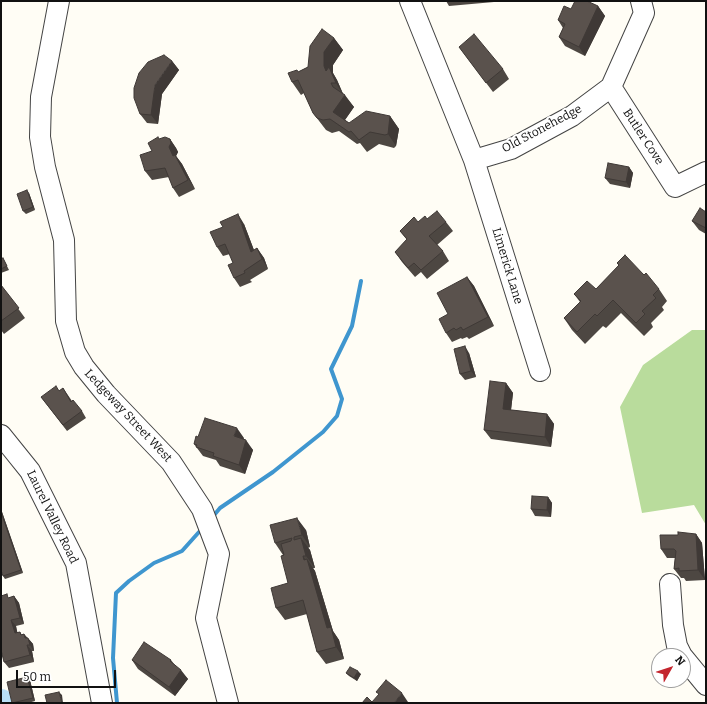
<!DOCTYPE html>
<html>
<head>
<meta charset="utf-8">
<style>
	body { margin:0 }
	#map { position:relative; width:707px; height:704px; overflow:hidden; background:#fffdf5; font-family:Bitter,serif }
	canvas { display:block }
	.frame { position:absolute; inset:0; border:2px solid #111; pointer-events:none }
	.north { position:absolute; left:651px; top:648px; width:40px; height:40px; box-sizing:border-box; background:#fff; border:1px solid #a0a0a0; border-radius:50%; rotate:51deg; font-size:11px; font-weight:700; line-height:16px; text-align:center; color:#111 }
	.north::after { content:''; display:block; margin:auto; width:14px; height:18px; background:#c4262e; clip-path:polygon(50% 0,100% 100%,50% 72%,0 100%) }
	.scale { position:absolute; left:16px; top:670px; width:100px; height:18px; box-sizing:border-box; border:2px solid #111; border-top:0; padding-left:5px; font-size:12px; line-height:14px; white-space:nowrap; color:#111; -webkit-text-stroke:3px #fff; paint-order:stroke }
</style>
</head>
<body>
<div id="map">
<canvas width="707" height="704"></canvas>
<div class="frame"></div>
<div class="north">N</div>
<div class="scale">50 m</div>
</div>
<script>
const g = document.querySelector('canvas').getContext('2d');
g.lineJoin = 'round';
function fill(path, color) { g.fillStyle = color; g.fill(path, 'evenodd'); }
const shape = rows => new Path2D(rows.map(r => 'M' + r).join(''));
function strokePath(path, color, width, dash) { g.strokeStyle = color; g.lineWidth = width; g.lineCap = dash ? 'butt' : 'round'; g.setLineDash(dash || []); g.stroke(path); }
function drawText(font, color, halo, rows, align = 'center') {
  g.font = font + ' Bitter,serif'; g.lineWidth = 4; g.setLineDash([]); g.textBaseline = 'middle'; g.strokeStyle = halo; g.fillStyle = color; for (const [text, x, y, turn = 0] of rows) {
    g.save(); g.translate(x, y); g.rotate((+turn || 0) * Math.PI / 180); g.textAlign = isNaN(turn) ? turn : align; if (halo) g.strokeText(text, 0, 0); g.fillText(text, 0, 0); g.restore();
  }
}
const forest = shape([
	[692,330,706,330,706,525,694,505,642,513,620,407,643,365]
]);
const stream = shape([
	[215,514,220,508,273,472,323,432,337,416,342,399,331,369,352,326,361,281],
	[117,703,113,658,116,593,129,581,154,563,182,551,199,532]
]);
const river = shape([
	[1,701,2,703]
]);
const minor = shape([
	[59,1,41,97,40,137,45,167,64,240,66,321,75,352,84,367,106,394,171,462,202,509,219,554,206,618,228,703],
	[410,1,474,160,540,371],
	[611,87,675,187,706,172],
	[474,160,511,149,572,116,611,87,644,13,641,1],
	[1,435,30,471,76,563,102,703],
	[670,584,673,625,677,646,682,656],
	[683,657,706,685]
]);
const wall = shape([
	[446,1,494,1,494,2,449,6],
	[598,6,605,16,585,56,565,46,559,37,563,28,558,20,571,9],
	[334,38,343,50,333,65,333,73,337,80,343,94,354,107,345,120,349,123,390,116,399,129,396,146,394,148,379,144,367,152,360,143,357,144,339,131,332,133,326,130,313,113,304,93,301,95,292,82,298,72,308,67],
	[459,47,503,69,509,79,493,92],
	[172,61,179,70,162,94,158,124,147,123,140,114],
	[160,139,170,139,176,148,178,152,176,156,182,164,195,189,179,197,173,188,169,177,152,180,145,171,152,151],
	[629,167,633,173,630,188,610,184,605,178],
	[29,193,35,210,26,214,23,211],
	[706,212,706,234,699,230,692,221],
	[427,219,446,222,453,231,437,245,443,251,449,261,427,279,421,272,415,277,402,262,395,252,407,240,400,231,418,222],
	[244,224,254,250,257,248,264,258,268,269,250,280,252,282,240,287,234,278,233,263,230,254,223,256,217,247],
	[3,258,9,270,1,273,1,259],
	[617,263,659,289,667,301,662,307,664,310,651,323,653,327,644,336,621,313,606,328,603,326,585,344,572,330,564,318,580,302,574,294,596,289,619,266],
	[467,277,474,286,494,326,469,339,467,337,462,339,461,338,452,342,446,333,448,314],
	[1,285,25,318,4,334,1,330],
	[469,353,476,377,465,380,460,374],
	[506,383,513,393,511,410,547,414,554,424,551,447,491,439,484,430],
	[63,388,72,401,82,411,86,418,67,431,41,397,59,391],
	[198,437,244,438,243,439,253,450,245,474,220,466,216,460,203,456,194,444],
	[548,497,552,503,551,517,535,516,531,509],
	[1,509,23,573,5,579,3,576],
	[306,530,310,547,308,548,310,550,315,568,313,568,315,571,333,631,339,640,344,659,326,664,317,652,307,614,285,620,276,608,288,583,283,555,275,543],
	[696,534,702,543,705,580,686,581,684,578,681,578,674,569,675,558,667,558,661,549],
	[14,596,19,603,24,624,16,626,17,633,20,632,22,635,24,634,33,644,34,651,32,651,34,662,9,668,4,662,9,598],
	[132,660,171,660,174,664,188,679,175,696,138,669],
	[346,673,361,674,357,681,349,676],
	[30,680,35,701,28,703,12,703]
]);
const shadedWall = shape([
	[598,6,605,16,585,56,579,47],
	[334,38,343,50,333,65,333,73,337,80,344,96,336,83,326,71,324,66,324,52],
	[172,61,179,70,162,94,158,124,151,115,155,85],
	[345,95,354,107,342,124,333,112],
	[390,116,399,129,396,146,388,134],
	[170,139,176,148,178,152,176,156,182,164,195,189,173,156,169,147],
	[629,167,633,173,630,188,626,182],
	[27,190,29,193,35,210,33,207],
	[238,214,244,224,258,261,251,252],
	[257,248,264,258,268,269,262,259],
	[467,277,474,286,494,326,488,317],
	[465,346,469,353,476,377,471,371],
	[506,383,513,393,510,418,503,409],
	[547,414,554,424,551,447,545,437],
	[237,428,244,438,241,446,234,436],
	[246,440,253,450,245,474,239,465],
	[548,497,552,503,551,517,547,510],
	[1,509,23,573,21,570,1,512],
	[297,518,306,530,310,547,302,535],
	[696,534,702,543,705,580,698,570],
	[301,538,310,550,315,568,306,556],
	[303,556,308,564,307,559,315,571,333,631,339,640,344,659,336,647,327,628,304,560],
	[14,596,19,603,24,624,20,618],
	[11,620,16,626,19,640,15,633],
	[24,634,29,640,28,638,33,644,34,651,25,638],
	[27,645,32,651,34,662,30,655],
	[181,670,188,679,175,696,169,687],
	[358,671,361,674,357,681,354,678],
	[27,677,30,680,35,701,33,698],
	[59,692,62,695,63,703,62,703],
	[402,693,408,702,408,703,394,703]
]);
const building = shape([
	[575,1,587,1,598,6,579,47,559,37,565,24,558,20,564,6,571,9,575,1],
	[322,29,334,38,324,52,324,66,326,71,329,67,336,83,331,83,333,87,345,95,333,112,349,123,366,111,390,116,388,134,385,135,370,132,359,140,351,131,349,132,330,119,323,120,317,118,313,113,298,80,292,82,288,73,297,70,298,72,308,67,310,46,322,29],
	[474,34,503,69,486,83,459,47,474,34],
	[164,55,172,61,155,85,151,115,140,114,134,98,134,88,139,73,148,62,164,55],
	[158,137,159,139,165,137,170,139,171,143,169,147,173,156,175,155,188,180,173,188,165,168,145,171,140,155,152,151,148,143,158,137],
	[608,163,629,167,626,182,605,178,608,163],
	[27,190,33,207,23,211,17,194,27,190],
	[700,208,706,212,706,228,692,221,700,208],
	[437,211,446,222,429,236,443,251,421,270,414,263,408,268,395,252,407,239,400,231,414,217,418,222,425,216,427,219,437,211],
	[238,214,251,252,257,248,262,259,244,271,245,273,234,278,228,265,233,263,225,244,217,247,210,232,223,227,220,222,238,214],
	[625,255,644,275,646,273,659,289,653,295,656,298,642,311,645,314,636,323,613,300,597,316,595,314,577,332,564,318,581,301,574,294,587,281,596,289,619,265,617,263,625,255],
	[3,258,7,266,1,269,1,259,3,258],
	[467,277,488,317,463,330,461,327,456,330,454,328,446,333,439,319,448,314,437,293,467,277],
	[1,285,19,308,1,321,1,285],
	[465,346,471,371,460,374,454,349,465,346],
	[490,381,506,383,503,409,547,414,545,437,484,430,490,381],
	[56,386,59,391,63,388,71,402,73,400,82,411,63,425,41,397,56,386],
	[205,418,237,428,234,436,246,440,239,465,213,456,214,453,196,447,197,445,194,444,196,436,198,437,205,418],
	[532,496,548,497,547,510,531,509,532,496],
	[1,512,21,570,3,576,1,570,1,512],
	[297,518,302,535,294,537,294,540,301,538,306,556,303,556,304,560,307,559,327,628,331,627,336,647,317,652,303,600,276,608,271,588,288,583,281,556,284,555,281,544,291,541,292,538,275,543,270,525,297,518],
	[678,532,696,534,698,570,679,571,679,568,674,569,676,551,674,549,661,549,660,535,678,535,678,532],
	[7,594,8,598,14,596,20,618,11,620,15,633,20,632,21,635,24,634,25,638,28,638,30,645,27,645,30,655,4,662,1,650,1,596,7,594],
	[144,642,171,660,170,661,181,670,169,687,132,660,144,642],
	[350,667,358,671,354,678,346,673,350,667],
	[27,677,33,698,12,703,7,682,27,677],
	[386,680,402,693,394,703,362,703,367,697,372,702,379,694,376,692,386,680],
	[59,692,62,703,47,703,45,695,59,692]
]);
const streetNames = [
	["Old Stonehedge",542,129,-28],
	["Butler Cove",643,137,57],
	["Limerick Lane",507,266,73],
	["Ledgeway Street West",128,416,47],
	["Laurel Valley Road",52,517,64]
];
fill(forest, '#b9dc9c');
strokePath(stream, '#3f96cf', 4);
strokePath(river, '#b9e0f7', 24);
strokePath(minor, '#444', 22);
strokePath(minor, '#fff', 20);
fill(wall, '#4d4742');
fill(shadedWall, '#3f3936');
fill(building, '#5a524d');
strokePath(building, '#3f3936', 1);
drawText('12px', '#111', '#fff', streetNames);
</script>
</body>
</html>
